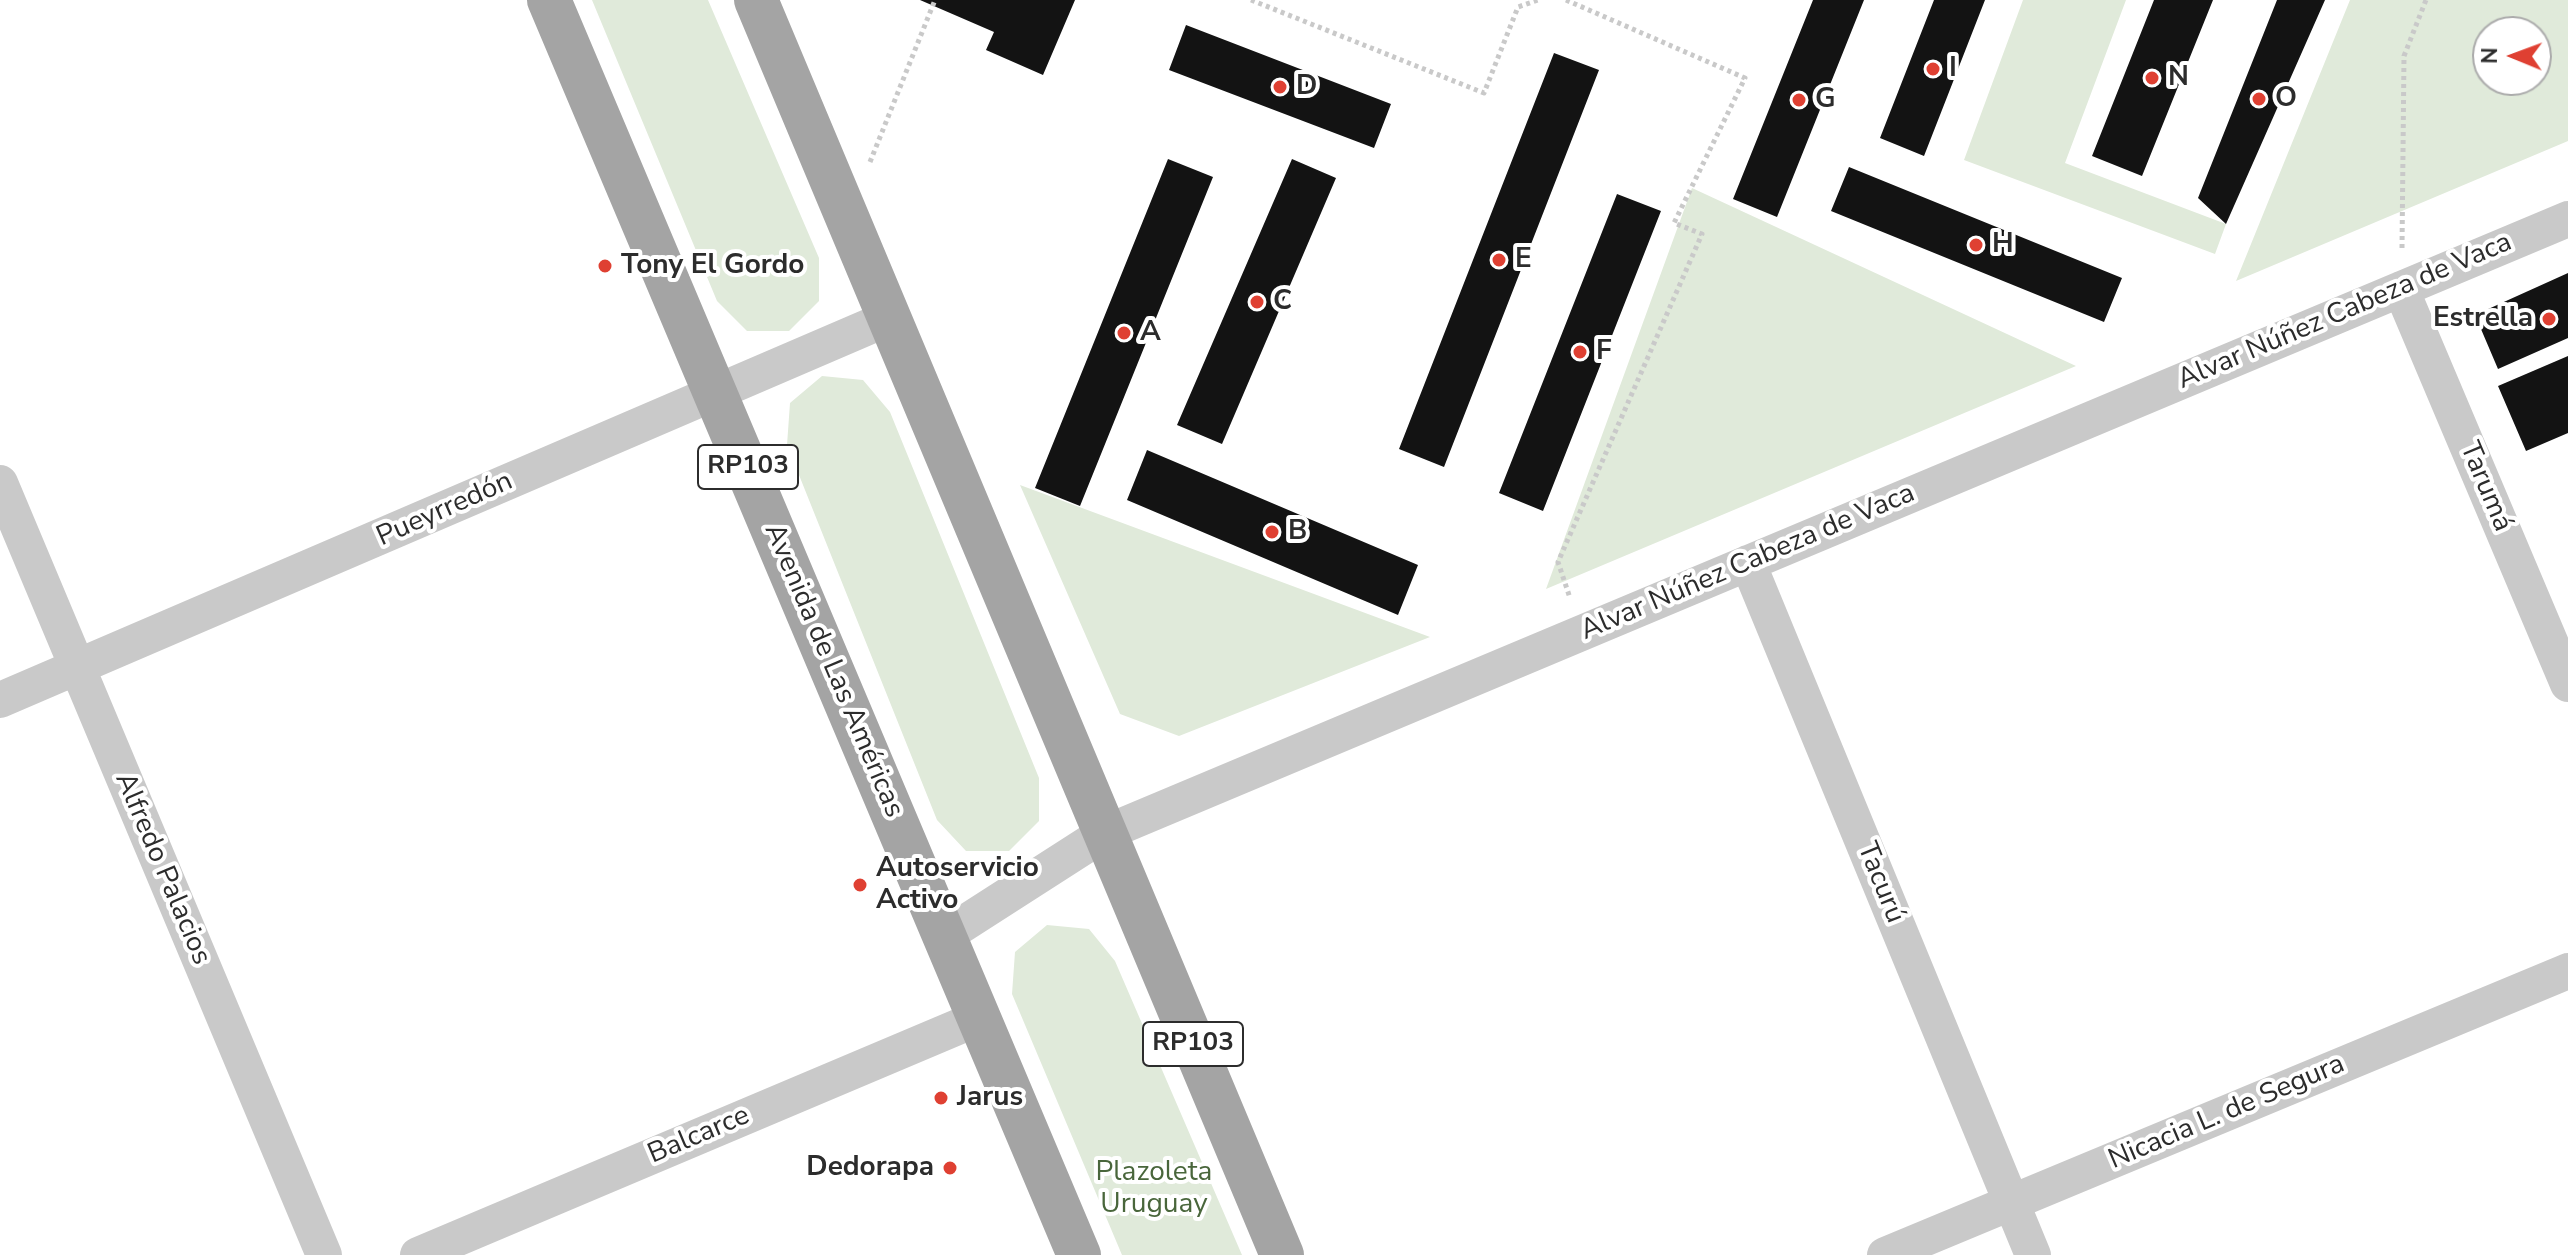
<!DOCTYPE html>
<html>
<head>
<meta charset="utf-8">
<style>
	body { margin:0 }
	#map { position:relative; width:2568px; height:1255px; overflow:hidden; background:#fff; font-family:"Nunito Sans",sans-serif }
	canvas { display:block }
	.north { position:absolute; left:2472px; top:16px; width:80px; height:80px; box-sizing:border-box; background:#fff; border:2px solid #ababab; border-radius:50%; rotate:271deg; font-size:22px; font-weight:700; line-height:32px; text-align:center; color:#2c2c2c }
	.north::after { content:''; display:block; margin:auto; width:28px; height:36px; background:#df4032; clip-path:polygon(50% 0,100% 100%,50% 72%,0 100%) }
</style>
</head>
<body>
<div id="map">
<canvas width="2568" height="1255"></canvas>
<div class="north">N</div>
</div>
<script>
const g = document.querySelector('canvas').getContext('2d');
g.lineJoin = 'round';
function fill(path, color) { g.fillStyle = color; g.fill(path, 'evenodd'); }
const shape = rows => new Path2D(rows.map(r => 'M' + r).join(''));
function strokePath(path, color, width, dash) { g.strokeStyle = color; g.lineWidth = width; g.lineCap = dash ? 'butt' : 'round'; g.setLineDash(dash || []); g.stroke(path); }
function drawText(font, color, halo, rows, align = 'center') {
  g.font = font + ' "Nunito Sans",sans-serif'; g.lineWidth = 8; g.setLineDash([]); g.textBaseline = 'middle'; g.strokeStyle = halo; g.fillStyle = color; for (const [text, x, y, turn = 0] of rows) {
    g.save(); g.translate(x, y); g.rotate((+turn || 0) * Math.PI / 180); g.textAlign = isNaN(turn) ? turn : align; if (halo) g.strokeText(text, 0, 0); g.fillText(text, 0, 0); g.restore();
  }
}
const green = shape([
	[592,0,708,0,819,258,819,301,789,331,747,331,717,301],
	[2023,0,2126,0,2065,163,2226,224,2215,254,1964,160],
	[2350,0,2568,0,2568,141,2236,281],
	[2488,32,2536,32,2536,80,2488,80],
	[1692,188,2076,366,1546,589],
	[822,376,863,380,890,412,1039,778,1039,821,1009,851,966,851,937,820,787,445,790,403],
	[1020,485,1430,637,1179,736,1120,714],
	[1047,925,1089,929,1115,961,1242,1255,1122,1255,1012,994,1015,952]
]);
const building = shape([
	[920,0,1075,0,1043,75,986,50,994,32],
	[1813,0,1864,0,1777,217,1733,199],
	[1934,0,1985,0,1924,156,1880,138],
	[2154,0,2213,0,2142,176,2092,156],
	[2277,0,2325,0,2226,224,2198,198],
	[1186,25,1391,104,1374,148,1169,70],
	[1554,53,1599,70,1444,467,1399,449],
	[1168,159,1213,177,1080,506,1035,488],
	[1292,159,1336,178,1222,444,1177,425],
	[1849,167,2122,278,2104,322,1831,211],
	[1617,194,1661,211,1543,511,1499,493],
	[2568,273,2568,338,2498,369,2475,315],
	[2568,356,2568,433,2526,451,2498,386],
	[1147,450,1418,565,1398,615,1127,500]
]);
const path = shape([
	[1251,0,1484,93,1518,7,1538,0],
	[1566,0,1745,78,1674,223,1702,234,1558,562,1570,598],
	[870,162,935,0],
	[2402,248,2404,56,2426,0]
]);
const minor = shape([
	[2401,289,2568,684],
	[0,483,324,1255],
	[1748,563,2033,1255],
	[0,700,889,318],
	[943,937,1105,833,2568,219],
	[418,1255,979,1018],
	[1885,1255,2568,971]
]);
const primary = shape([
	[549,0,1079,1255],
	[756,0,1282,1255]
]);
const markers = [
	[1933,69,8,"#df4032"],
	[2152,78,8,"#df4032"],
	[1280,87,8,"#df4032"],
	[2259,99,8,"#df4032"],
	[1799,100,8,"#df4032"],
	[1976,245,8,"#df4032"],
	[1499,260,8,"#df4032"],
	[605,266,8,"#df4032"],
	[1257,302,8,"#df4032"],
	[2549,319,8,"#df4032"],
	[1124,333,8,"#df4032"],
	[1580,352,8,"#df4032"],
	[1272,532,8,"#df4032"],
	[860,885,8,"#df4032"],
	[941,1098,8,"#df4032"],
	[950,1168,8,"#df4032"]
];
const shields = [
	[748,467,100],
	[1193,1044,100]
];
const shieldNames = [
	["RP103",748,467],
	["RP103",1193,1044]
];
const poiNames = [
	["I",1949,69],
	["N",2168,78],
	["D",1296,87],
	["O",2275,99],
	["G",1815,100],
	["H",1992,245],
	["E",1515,260],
	["Tony El Gordo",621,266],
	["C",1273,302],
	["Estrella",2533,319,"right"],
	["A",1140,333],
	["F",1596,352],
	["B",1288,532],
	["Autoservicio",876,869],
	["Activo",876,901],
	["Jarus",957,1098],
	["Dedorapa",934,1168,"right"]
];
const streetNames = [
	["Alvar Núñez Cabeza de Vaca",2345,312,-23],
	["Tarumá",2485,487,67],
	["Pueyrredón",445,510,-24],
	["Alvar Núñez Cabeza de Vaca",1748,563,-23],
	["Avenida de Las Américas",833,671,67],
	["Alfredo Palacios",162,869,67],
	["Tacurú",1880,883,68],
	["Nicacia L. de Segura",2227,1113,-23],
	["Balcarce",699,1136,-23]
];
const parkNames = [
	["Plazoleta",1154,1173],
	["Uruguay",1154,1205]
];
fill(green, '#e0eada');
fill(building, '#131313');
strokePath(path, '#c9c9c9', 5, [4, 4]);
strokePath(minor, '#c9c9c9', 36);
strokePath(primary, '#a4a4a4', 44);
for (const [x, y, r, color] of markers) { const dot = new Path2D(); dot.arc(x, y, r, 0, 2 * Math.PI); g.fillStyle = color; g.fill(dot); strokePath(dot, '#fff', 3); }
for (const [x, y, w] of shields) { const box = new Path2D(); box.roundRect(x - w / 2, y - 22, w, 44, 6); g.fillStyle = '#fff'; g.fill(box); strokePath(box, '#2c2c2c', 2); }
drawText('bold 26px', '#2c2c2c', null, shieldNames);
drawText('bold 28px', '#2c2c2c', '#fff', poiNames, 'left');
drawText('28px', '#2c2c2c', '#fff', streetNames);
drawText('28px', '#49663b', '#fff', parkNames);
</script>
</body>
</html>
